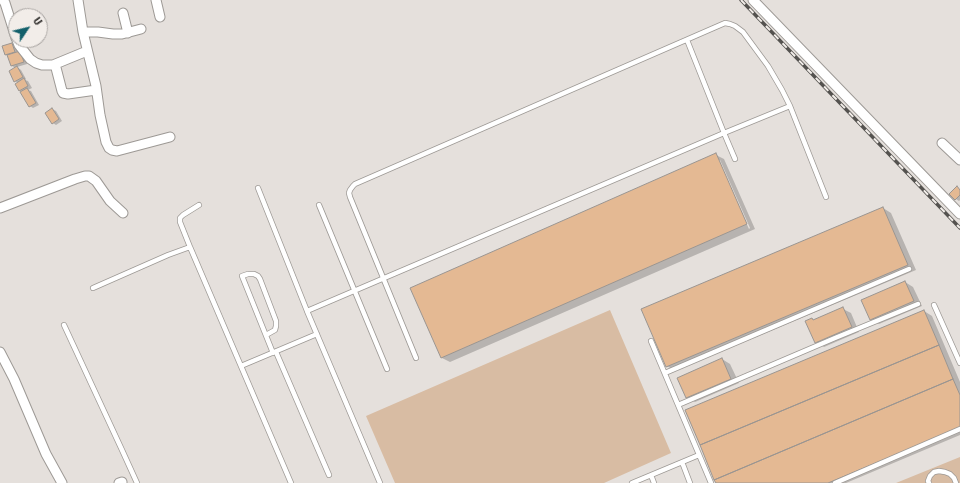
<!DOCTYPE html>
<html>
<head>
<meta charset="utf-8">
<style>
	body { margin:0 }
	#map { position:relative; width:960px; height:483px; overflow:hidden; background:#e5e0dc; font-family:"Fira Sans Condensed",sans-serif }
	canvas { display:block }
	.north { position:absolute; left:8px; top:8px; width:40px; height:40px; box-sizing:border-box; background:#f2ede9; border:1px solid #a7a3a0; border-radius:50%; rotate:55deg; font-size:11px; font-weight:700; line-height:16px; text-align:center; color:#363432 }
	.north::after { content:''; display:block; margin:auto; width:14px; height:18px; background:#13606b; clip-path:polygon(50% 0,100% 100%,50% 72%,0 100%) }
</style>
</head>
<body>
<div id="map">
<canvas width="960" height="483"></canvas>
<div class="north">U</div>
</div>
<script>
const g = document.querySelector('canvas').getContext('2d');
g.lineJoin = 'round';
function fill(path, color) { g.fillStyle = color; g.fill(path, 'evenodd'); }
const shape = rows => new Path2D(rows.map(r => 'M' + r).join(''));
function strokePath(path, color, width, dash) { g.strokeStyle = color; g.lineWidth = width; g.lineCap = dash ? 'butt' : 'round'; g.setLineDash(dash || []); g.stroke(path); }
const green = shape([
	[610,310,671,453,604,483,395,483,366,416],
	[960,457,960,483,896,483]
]);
const shadow = shape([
	[12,44,16,46,18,53,24,54,27,64,17,67,21,70,26,79,25,80,28,81,32,88,28,90,31,91,39,105,33,108,30,106,22,92,20,91,16,84,18,83,15,81,16,68,12,66,9,56,5,54],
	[52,109,56,111,62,121,56,125,53,123],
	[716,155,724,159,755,229,450,362,442,358,411,288],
	[718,160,720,160,750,228,749,229],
	[957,188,960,190,960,200,959,201,956,199],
	[883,208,891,213,916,270,675,371,667,366],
	[905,282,913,287,922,306,879,324,871,320,863,300],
	[843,309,851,313,859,332,824,347,816,342,812,319,815,321],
	[924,311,932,316,960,382,960,435,846,483,717,483],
	[722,359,730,364,739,383,695,402,687,398,678,378]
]);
const building = shape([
	[12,43,15,52,5,55,2,46,12,43],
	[20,51,24,62,11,66,7,55,20,51],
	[17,66,23,77,14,82,9,71,17,66],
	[24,78,28,86,19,91,15,84,24,78],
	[27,88,36,103,29,107,20,92,27,88],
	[52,108,59,119,52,124,45,113,52,108],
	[716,153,747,224,441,358,410,288,716,153],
	[957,186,960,190,960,195,955,200,949,194,957,186],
	[883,207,908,265,666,367,641,309,883,207],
	[905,281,914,301,870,320,861,300,905,281],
	[843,307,852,327,815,343,805,321,812,318,813,320,843,307],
	[924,310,939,345,700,445,685,410,924,310],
	[939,345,953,379,714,480,700,445,939,345],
	[722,358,731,379,686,398,677,378,722,358],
	[953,379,960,395,960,428,828,483,716,483,714,480,953,379]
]);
const lane = shape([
	[687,40,724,133,735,159],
	[258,188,307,311,380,483],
	[319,205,387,369],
	[190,247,180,222,180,218,183,215,199,205],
	[93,288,168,255,190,247,291,483],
	[934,305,960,363],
	[307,311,724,133,790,106],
	[64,325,122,450,137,483],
	[266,335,275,330,276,326,276,321,260,279,258,276,254,274,248,274,242,276,273,353],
	[651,341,711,483],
	[276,352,329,475],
	[416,358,350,197,349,193,350,190,353,186,355,184,725,23,730,24,735,26,743,32,768,66,782,90,790,106,826,197],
	[241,366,317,334],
	[665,373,909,269],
	[678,405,835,338,918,304],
	[682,462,690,483],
	[651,475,654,483],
	[632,483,699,455],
	[835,483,960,429],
	[929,483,928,481,930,476,934,472,939,471,945,472,950,474,954,478,956,483]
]);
const street = shape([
	[3,0,5,3,16,38],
	[78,0,83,32,96,86,100,115,106,142,109,148,112,150,117,151,170,137],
	[156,0,160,17],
	[753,0,960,214],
	[123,13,128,33],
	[83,32,98,32,113,34,122,34,141,29],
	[17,40,19,45,30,59,36,63,42,65,53,65,87,51],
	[55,64,62,91,63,93,68,94,96,90],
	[942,143,960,160],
	[0,208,75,179,85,176,89,176,96,181,110,201,123,213],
	[0,352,14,379,46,454,62,483],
	[119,483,122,482,122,483]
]);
const rail = shape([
	[741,0,960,228]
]);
fill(green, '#d8bca3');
fill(shadow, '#0003');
fill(building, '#e4b993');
strokePath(building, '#9a9591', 1);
strokePath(lane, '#9d9995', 6);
strokePath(street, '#9d9995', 11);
strokePath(lane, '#fff', 4.5);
strokePath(street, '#fff', 9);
strokePath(rail, '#54524f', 3.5);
strokePath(rail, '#f2ede9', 2, [6]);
</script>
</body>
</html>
